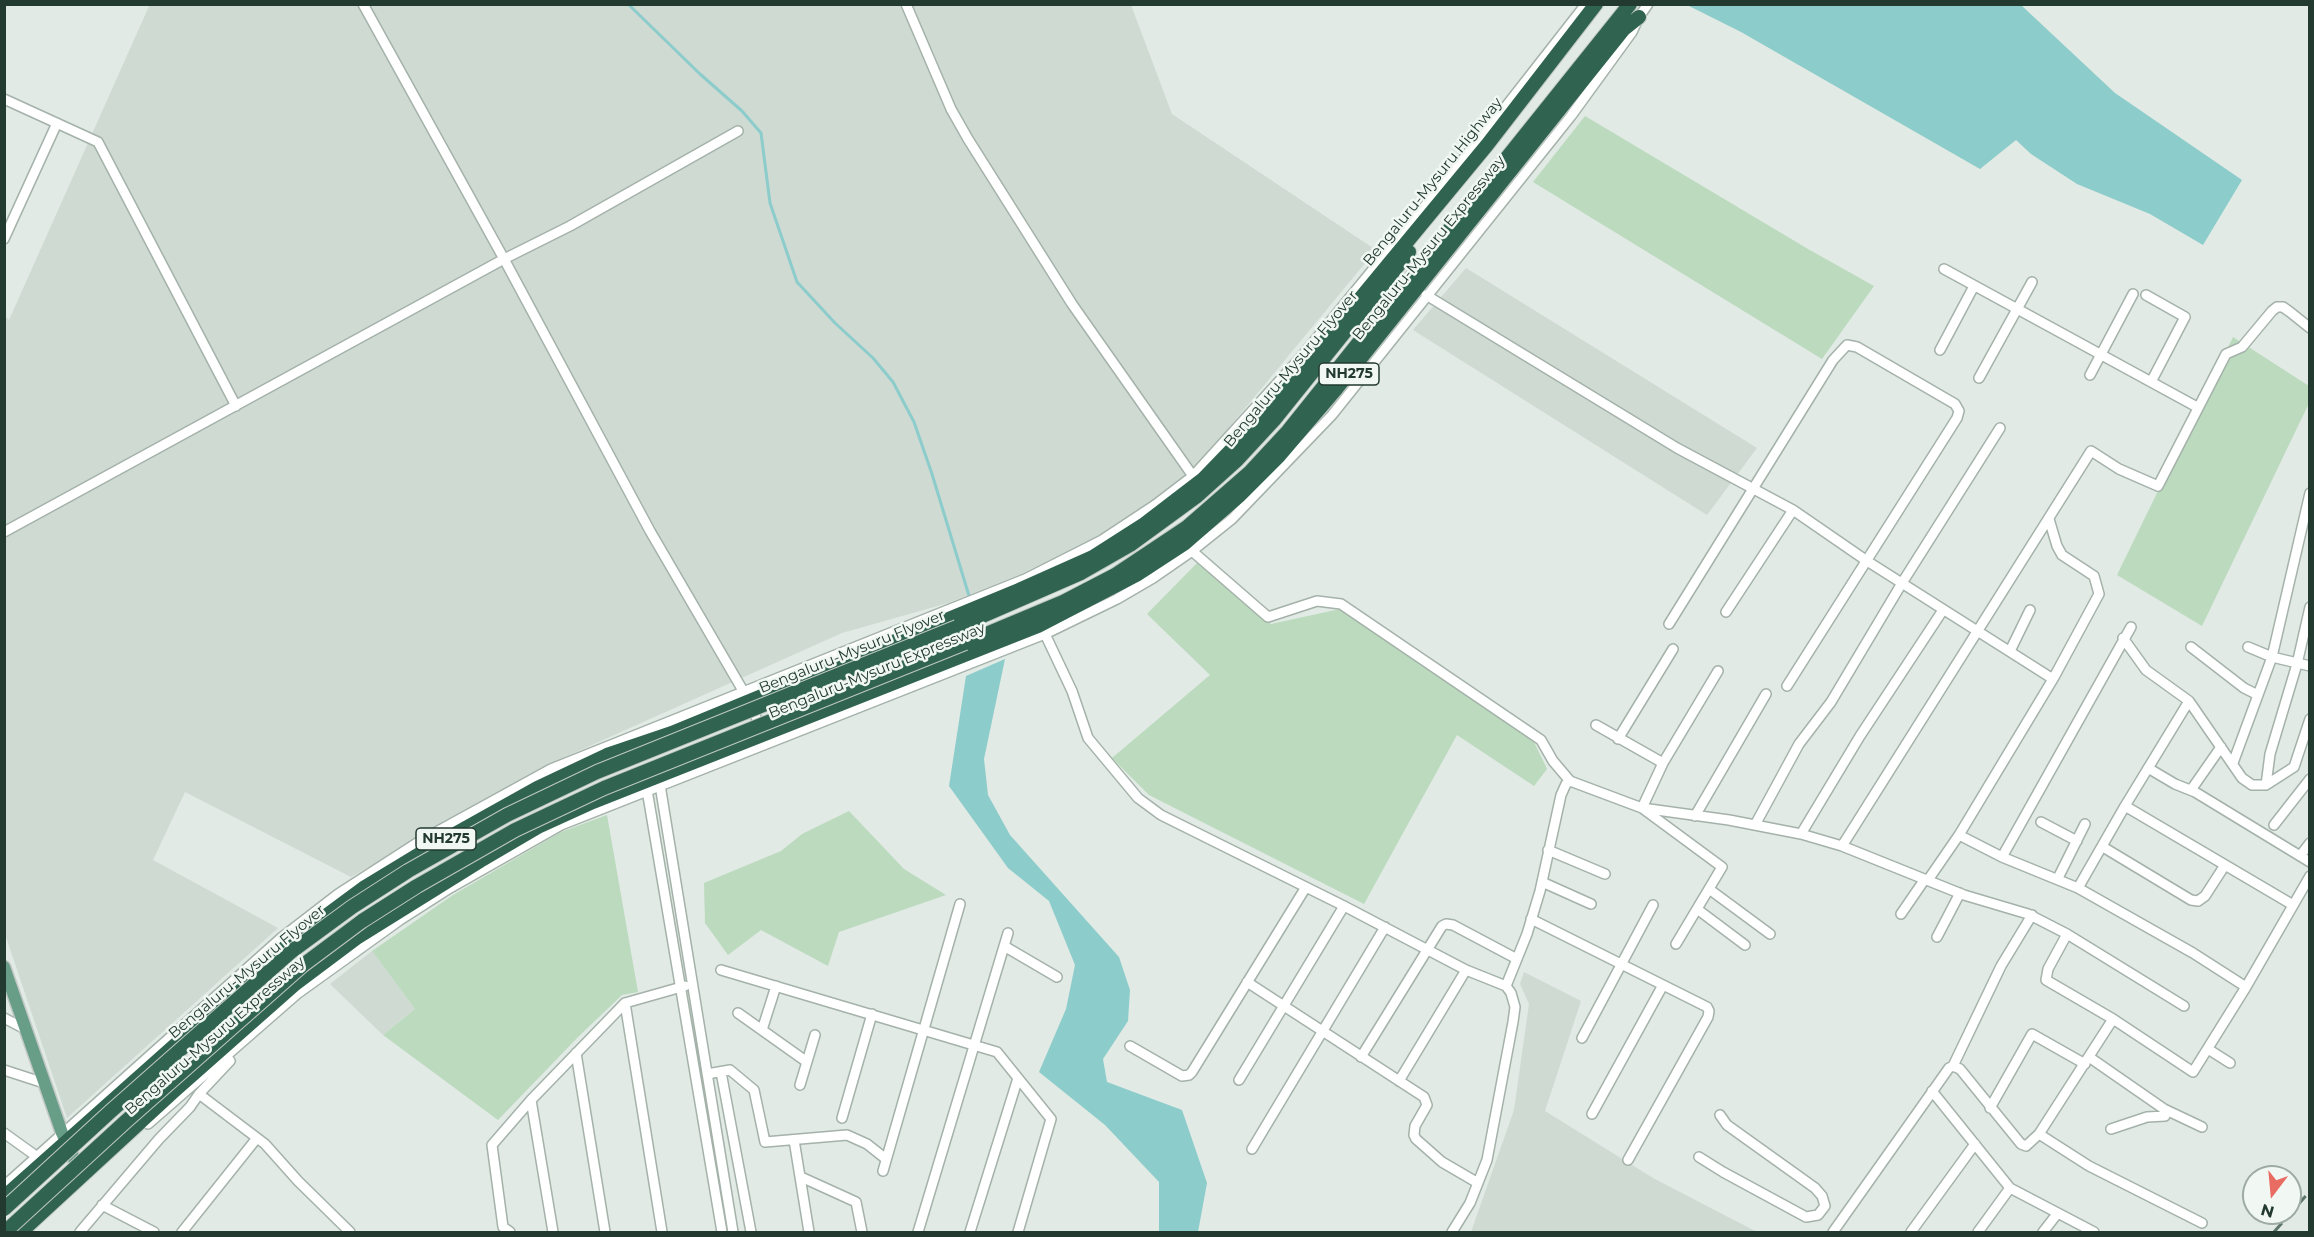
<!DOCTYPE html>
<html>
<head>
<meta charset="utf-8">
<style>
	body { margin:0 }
	#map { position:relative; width:2314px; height:1237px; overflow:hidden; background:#e1eae4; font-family:Montserrat,sans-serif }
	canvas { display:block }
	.frame { position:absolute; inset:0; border:6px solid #223a30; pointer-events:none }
	.north { position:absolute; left:2242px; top:1165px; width:60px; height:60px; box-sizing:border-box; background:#f1f7f3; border:2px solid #9eaba5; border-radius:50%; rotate:196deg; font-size:16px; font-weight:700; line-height:24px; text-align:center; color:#223a30 }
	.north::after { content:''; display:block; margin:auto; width:21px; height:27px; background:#e86c61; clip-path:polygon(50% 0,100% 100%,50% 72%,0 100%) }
</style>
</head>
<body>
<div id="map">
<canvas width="2314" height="1237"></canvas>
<div class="frame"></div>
<div class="north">N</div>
</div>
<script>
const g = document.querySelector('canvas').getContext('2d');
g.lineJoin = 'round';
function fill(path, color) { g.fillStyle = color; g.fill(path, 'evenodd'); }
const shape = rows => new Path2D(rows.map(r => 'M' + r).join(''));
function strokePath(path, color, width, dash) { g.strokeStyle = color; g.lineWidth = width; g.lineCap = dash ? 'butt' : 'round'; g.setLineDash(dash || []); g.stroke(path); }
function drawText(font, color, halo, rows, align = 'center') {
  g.font = font + ' Montserrat,sans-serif'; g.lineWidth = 5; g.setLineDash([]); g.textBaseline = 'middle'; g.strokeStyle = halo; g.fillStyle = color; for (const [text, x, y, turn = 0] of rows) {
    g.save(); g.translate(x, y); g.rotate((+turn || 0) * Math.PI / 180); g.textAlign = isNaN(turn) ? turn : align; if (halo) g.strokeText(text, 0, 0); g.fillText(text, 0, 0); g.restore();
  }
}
const built = shape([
	[150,4,1131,5,1172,114,1376,250,1189,476,1107,531,1021,574,948,603,842,633,565,757,351,877,185,792,153,860,278,928,67,1118,5,934,4,315,9,320],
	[1466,268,1757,448,1707,515,1413,330],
	[372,951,415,1009,383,1035,330,984],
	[1524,972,1581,1001,1545,1111,1653,1178,1757,1232,1471,1232,1514,1110,1529,1004,1520,984]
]);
const green = shape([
	[1585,116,1808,249,1874,286,1822,359,1533,182],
	[2233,337,2309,386,2309,403,2202,626,2117,575],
	[1197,563,1271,624,1340,609,1534,742,1547,769,1534,786,1457,735,1364,904,1149,795,1112,758,1210,675,1147,614],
	[849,811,904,869,946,895,839,932,828,966,761,930,728,955,705,923,704,883,781,851,802,834],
	[607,815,638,992,622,995,578,1037,498,1120,383,1035,415,1009,372,951,453,895,561,832]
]);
const water = shape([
	[1687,5,2021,5,2115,93,2242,180,2203,245,2150,214,2077,184,2031,154,2016,140,1980,169,1741,32],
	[1005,659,984,759,988,795,1010,835,1119,957,1130,990,1128,1021,1103,1059,1107,1082,1182,1110,1207,1183,1198,1232,1159,1232,1159,1182,1105,1125,1039,1072,1066,1009,1075,965,1049,901,1008,868,949,786,966,676]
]);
const stream = shape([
	[628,4,700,74,742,111,761,133,770,203,797,282,835,323,873,358,893,382,914,422,932,474,970,599]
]);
const minor = shape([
	[363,4,504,259,650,531,749,701,761,729],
	[906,4,951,109,968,139,1072,304,1195,479],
	[4,99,98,142,236,406],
	[4,239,57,123],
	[1944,269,2197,407],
	[1426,295,1677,448,1793,510,1867,561,2053,679],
	[2146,295,2185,317,2151,382],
	[1940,350,1974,286],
	[2090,375,2133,294],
	[1979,378,2032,282],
	[4,532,504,259,570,226,738,131],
	[1192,551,1268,617,1317,601,1341,604,1541,740,1553,761,1570,781],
	[1726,612,1793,510],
	[1669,624,1833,360,1847,345,1857,347,1955,404,1959,411,1957,418,1787,686],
	[1045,634,1072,691,1088,738,1138,798,1161,815,1344,906,1466,970,1506,986,1511,993,1515,1007,1513,1022,1487,1160,1470,1203,1452,1232],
	[2123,638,2146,670,2189,701,2242,778,2252,785,2266,785,2294,767,2310,719],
	[2191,647,2244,688,2258,695],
	[2248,647,2272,657,2310,666],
	[2010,651,2030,610],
	[1596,725,1663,763],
	[1618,739,1673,649],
	[2233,763,2272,657,2310,493],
	[2148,768,2175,784,2195,792,2310,862],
	[660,785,733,1232],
	[2266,785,2270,754,2297,664,2310,607],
	[647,790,722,1232],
	[2191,790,2221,747],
	[2125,806,2293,905],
	[1695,816,1766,694],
	[2041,822,2077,841],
	[1755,825,1799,744,1831,702,1902,583,2000,428],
	[2274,825,2310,779],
	[1801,834,1860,736,1943,610],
	[1959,835,2002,857,2078,888,2193,953,2246,987],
	[1842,846,2091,451,2119,469,2158,486,2226,354,2242,347,2272,311,2277,307,2283,307,2290,312,2310,328],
	[2103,847,2191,900,2198,901,2205,896,2225,865],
	[1548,850,1605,874],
	[2300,856,2310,843],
	[2002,857,2131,627],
	[2058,878,2085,824],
	[1928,880,1959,835,2053,679,2099,594,2094,576,2062,555,2057,546,2049,519],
	[1542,882,1591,904],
	[2078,888,2125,806,2189,701],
	[1709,889,1770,934],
	[1697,909,1745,945],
	[1901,914,1925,879],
	[1531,919,1707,1007,1709,1011,1708,1017,1628,1160],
	[2067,934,2048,969,2046,980,2113,1019,2193,1072,2246,987,2310,876],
	[1937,937,1960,893],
	[1676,944,1722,867,1642,808,1663,763,1718,671],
	[1004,946,1057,977],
	[721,970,997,1052,1051,1119,1018,1232],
	[1247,982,1424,1097,1427,1105,1415,1126,1414,1135,1416,1139,1442,1162,1478,1183],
	[1506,986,1527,934,1540,891,1561,795,1566,784,1570,781,1642,808,1729,820,1801,834,1842,846,1964,895,2028,914,2067,934,2184,1006],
	[625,1003,662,1232],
	[738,1013,807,1062],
	[4,1018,27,1030],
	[762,1030,776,986],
	[1582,1038,1653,905],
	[1130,1046,1182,1076,1189,1075,1192,1072,1306,887],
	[2208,1049,2230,1063],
	[576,1053,605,1232],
	[1361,1057,1442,926,1446,924,1453,925,1517,959],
	[2089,1057,2164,1109,2202,1127],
	[1953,1066,2001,966,2032,915],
	[4,1070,44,1083],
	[721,1072,751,1232],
	[707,1074,730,1070,754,1090,765,1142,847,1135,867,1144,886,1159],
	[1239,1080,1344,906],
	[1399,1081,1466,970],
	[800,1085,815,1035],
	[1932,1091,2010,1188,2094,1232],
	[199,1094,265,1144,298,1181,350,1232],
	[531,1100,553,1232],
	[1990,1108,2032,1034,2085,1064],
	[1592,1114,1663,985],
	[842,1118,872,1014],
	[148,1124,297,994,400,920,450,888,561,825,1045,634,1117,599,1153,578,1192,551,1232,519,1332,415,1571,116,1632,32,1639,17,1648,4],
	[2111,1129,2147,1117,2165,1116,2164,1109],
	[4,1133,36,1156],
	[2039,1134,2089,1166,2202,1223],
	[794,1140,809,1232],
	[1252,1149,1385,927],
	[1699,1157,1723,1172,1806,1217,1818,1215,1825,1206,1822,1196,1815,1188,1727,1125,1720,1115],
	[883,1171,960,904],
	[801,1177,856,1202,862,1232],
	[4,1186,281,938,338,894,420,841,551,769,1025,579,1102,540,1155,505,1193,476,1302,356,1496,119,1586,4],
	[102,1205,154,1232],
	[80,1232,159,1139,190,1107,199,1094,230,1061,226,1055],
	[182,1232,257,1138],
	[510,1232,503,1227,492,1145,531,1100,625,1003,685,986],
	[918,1232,1008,933],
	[970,1232,1018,1078],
	[1833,1232,1949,1068,1953,1066,1960,1069,2021,1144,2026,1146,2039,1134,2113,1019],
	[1911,1232,1975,1144],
	[1978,1232,2010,1188],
	[2043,1232,2057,1214]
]);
const major = shape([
	[4,967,62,1133,81,1174]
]);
const highway = shape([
	[957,627,1081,573,1130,545,1197,496,1237,460,1274,420,1409,252],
	[965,643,1063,602,1115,575,1187,527,1250,472,1288,431,1630,4],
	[4,1197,292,941,365,887,426,850,537,788,607,755,672,733,1019,590,1093,557,1143,525,1203,479,1258,422,1487,145,1596,4],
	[21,1232,174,1091,294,985,358,937,480,861,538,827,593,802,1038,626,1138,574,1184,544,1239,496,1279,456,1337,388,1624,29,1639,17]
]);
const rail = shape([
	[2274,1232,2310,1191]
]);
const highwayBridge = shape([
	[4,1209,111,1111,292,951,352,907,408,871,507,815,597,772,957,627],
	[5,1232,125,1122,303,965,362,921,417,886,515,830,604,788,965,643]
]);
const shields = [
	[1349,374,60],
	[446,839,60]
];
const shieldNames = [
	["NH275",1349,374],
	["NH275",446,839]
];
const streetNames = [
	["Bengaluru-Mysuru Highway",1433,182,-51],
	["Bengaluru-Mysuru Expressway",1429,248,-51],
	["Bengaluru-Mysuru Flyover",1291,369,-50],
	["Bengaluru-Mysuru Flyover",852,652,-22],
	["Bengaluru-Mysuru Expressway",877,671,-22],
	["Bengaluru-Mysuru Flyover",247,972,-40],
	["Bengaluru-Mysuru Expressway",215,1036,-41]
];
fill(built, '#cfdad3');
fill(green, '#bbdabe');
fill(water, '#8ccccb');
strokePath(stream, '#8ccccb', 3);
strokePath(minor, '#a4b2aa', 12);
strokePath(major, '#c1c8c5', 15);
strokePath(highway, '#c1c8c5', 16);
strokePath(minor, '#fff', 9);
strokePath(major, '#689d87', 12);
strokePath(highway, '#306451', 14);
strokePath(rail, '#5d756b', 3, [12, 6]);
strokePath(highwayBridge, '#c1c8c5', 16, []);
strokePath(highwayBridge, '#306451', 14);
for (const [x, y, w] of shields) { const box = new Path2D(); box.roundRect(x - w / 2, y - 11, w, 22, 4.5); g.fillStyle = '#f1f7f3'; g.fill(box); strokePath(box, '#223a30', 1.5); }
drawText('bold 14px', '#223a30', null, shieldNames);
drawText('15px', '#223a30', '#f1f7f3', streetNames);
</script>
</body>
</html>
